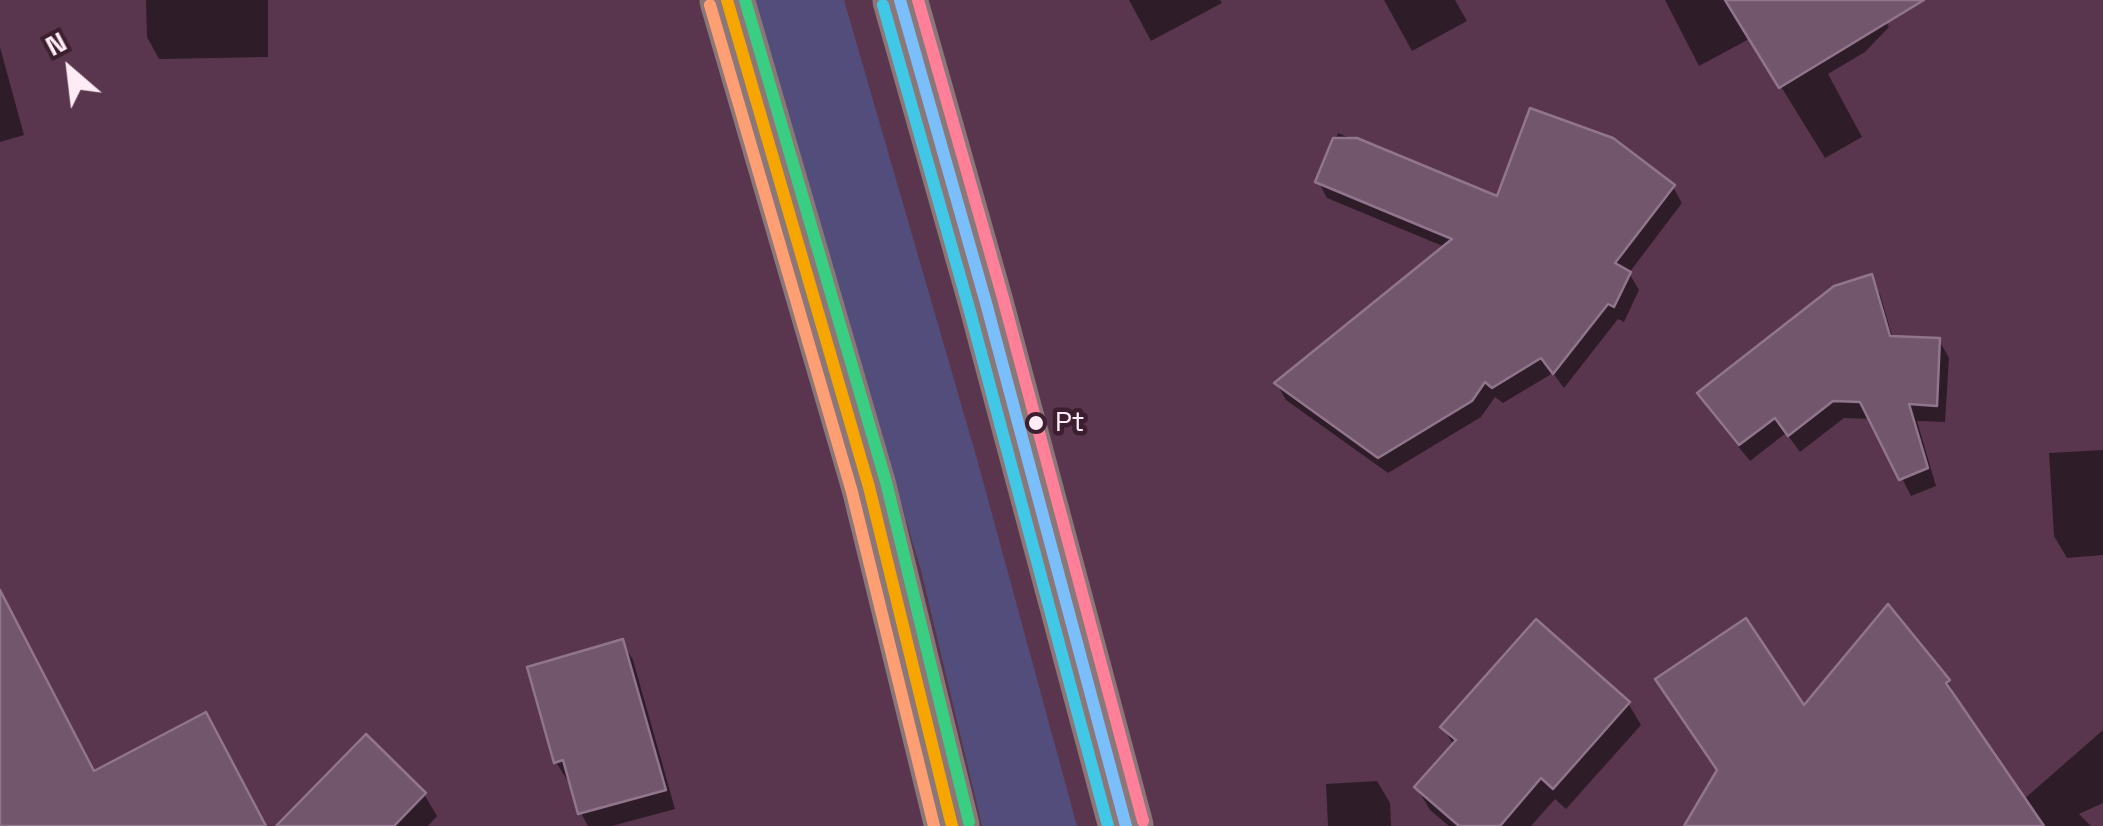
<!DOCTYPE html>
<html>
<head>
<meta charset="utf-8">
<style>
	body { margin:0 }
	#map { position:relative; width:2103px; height:826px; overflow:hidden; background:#59364d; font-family:"Space Grotesk",sans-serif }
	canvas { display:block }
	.north { position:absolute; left:20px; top:20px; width:100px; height:100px; -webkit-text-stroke:8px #3c1e30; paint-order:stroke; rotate:332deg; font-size:28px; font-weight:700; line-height:40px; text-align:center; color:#fdecf5 }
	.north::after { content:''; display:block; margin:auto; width:35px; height:45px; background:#fdecf5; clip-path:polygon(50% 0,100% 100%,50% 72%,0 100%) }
</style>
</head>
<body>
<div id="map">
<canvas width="2103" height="826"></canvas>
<div class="north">N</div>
</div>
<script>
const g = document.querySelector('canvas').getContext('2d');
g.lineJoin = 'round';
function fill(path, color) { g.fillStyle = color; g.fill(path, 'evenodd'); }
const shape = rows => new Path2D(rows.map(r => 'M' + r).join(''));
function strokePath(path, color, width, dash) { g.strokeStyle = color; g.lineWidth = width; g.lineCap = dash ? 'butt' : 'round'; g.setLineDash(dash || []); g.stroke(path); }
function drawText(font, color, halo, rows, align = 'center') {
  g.font = font + ' "Space Grotesk",sans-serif'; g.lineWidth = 9; g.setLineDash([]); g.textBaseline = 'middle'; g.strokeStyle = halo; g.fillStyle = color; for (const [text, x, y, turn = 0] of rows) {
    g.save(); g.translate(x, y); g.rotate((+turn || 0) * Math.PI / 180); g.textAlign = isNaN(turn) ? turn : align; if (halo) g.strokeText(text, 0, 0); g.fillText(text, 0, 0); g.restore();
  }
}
const green = shape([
	[749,0,844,0,977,459,1077,826,982,826,921,570]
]);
const shadow = shape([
	[146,0,268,0,268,57,159,59,147,37],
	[1129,0,1220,0,1222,3,1151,41],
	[1384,0,1455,0,1467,21,1412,51],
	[1665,0,1867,0,1882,15,1889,27,1865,52,1828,74,1862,137,1825,158,1751,38,1699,66],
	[0,47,24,135,0,142],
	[1338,133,1498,200,1673,187,1682,203,1629,273,1639,290,1624,322,1618,319,1564,388,1553,373,1503,403,1495,397,1481,417,1388,473,1286,400,1277,384,1445,247,1327,198,1318,181],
	[1870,277,1880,294,1893,339,1939,340,1949,358,1945,422,1917,421,1936,486,1911,496,1872,419,1844,418,1800,452,1786,433,1750,461,1710,411,1700,394],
	[2103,450,2103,555,2067,558,2054,536,2049,453],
	[622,642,633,660,675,809,612,826,588,826,581,813,571,779,567,780,556,762],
	[1948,682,1957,698,1955,701,2023,800,2103,730,2103,803,2079,814,2091,826,1687,826,1804,709],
	[1628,703,1641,725,1566,809,1555,799,1531,826,1449,826,1430,810,1417,788,1454,746,1443,727],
	[1377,781,1390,803,1391,826,1328,826,1326,784],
	[424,794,437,816,428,826,279,826]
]);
const building = shape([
	[1725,0,1924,0,1779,88,1725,0],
	[1530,108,1613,138,1675,185,1615,263,1631,272,1614,307,1608,304,1553,374,1541,358,1492,388,1485,382,1472,401,1378,458,1274,383,1452,239,1315,182,1333,138,1357,138,1497,196,1530,108],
	[1872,274,1890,336,1940,338,1937,406,1909,404,1928,468,1899,480,1860,402,1833,401,1788,436,1775,418,1739,445,1697,393,1834,286,1872,274],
	[0,590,94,771,206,712,266,826,0,826,0,590],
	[1888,604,1950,680,1946,683,2044,826,1684,826,1717,770,1655,679,1746,618,1804,705,1888,604],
	[1536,619,1630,702,1553,789,1541,778,1500,826,1459,826,1414,787,1456,740,1440,727,1536,619],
	[623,639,666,790,578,814,563,760,554,763,527,667,623,639],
	[366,734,426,793,394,826,276,826,366,734]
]);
const secondary = shape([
	[727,0,869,487,952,826],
	[900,0,986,303,1126,826]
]);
const bus1 = shape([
	[900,0,986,303,1126,826]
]);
const bus2 = shape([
	[883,5,969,308,1108,826]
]);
const bus3 = shape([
	[918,0,1003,298,1143,821]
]);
const bus4 = shape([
	[727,0,869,487,952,826]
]);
const bus5 = shape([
	[710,5,852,492,934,826]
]);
const bus6 = shape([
	[745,0,886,482,969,822]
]);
const markers = [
	[1036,423,9,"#fdecf5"]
];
const busNames = [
	["Pt",1055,423]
];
fill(green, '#534d7c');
fill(shadow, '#0007');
fill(building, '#71566c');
strokePath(building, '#91758c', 2.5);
strokePath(secondary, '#8b7778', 55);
strokePath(bus1, '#7abffc', 12);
strokePath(bus2, '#40c8e6', 12);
strokePath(bus3, '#ff8098', 12);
strokePath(bus4, '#f7a600', 12);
strokePath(bus5, '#fd9f72', 12);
strokePath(bus6, '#3ace82', 12);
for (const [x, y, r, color] of markers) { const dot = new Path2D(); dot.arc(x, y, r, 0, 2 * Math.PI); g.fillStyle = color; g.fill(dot); strokePath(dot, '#3c1e30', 4); }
drawText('28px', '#fdecf5', '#3c1e30', busNames, 'left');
</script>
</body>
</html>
